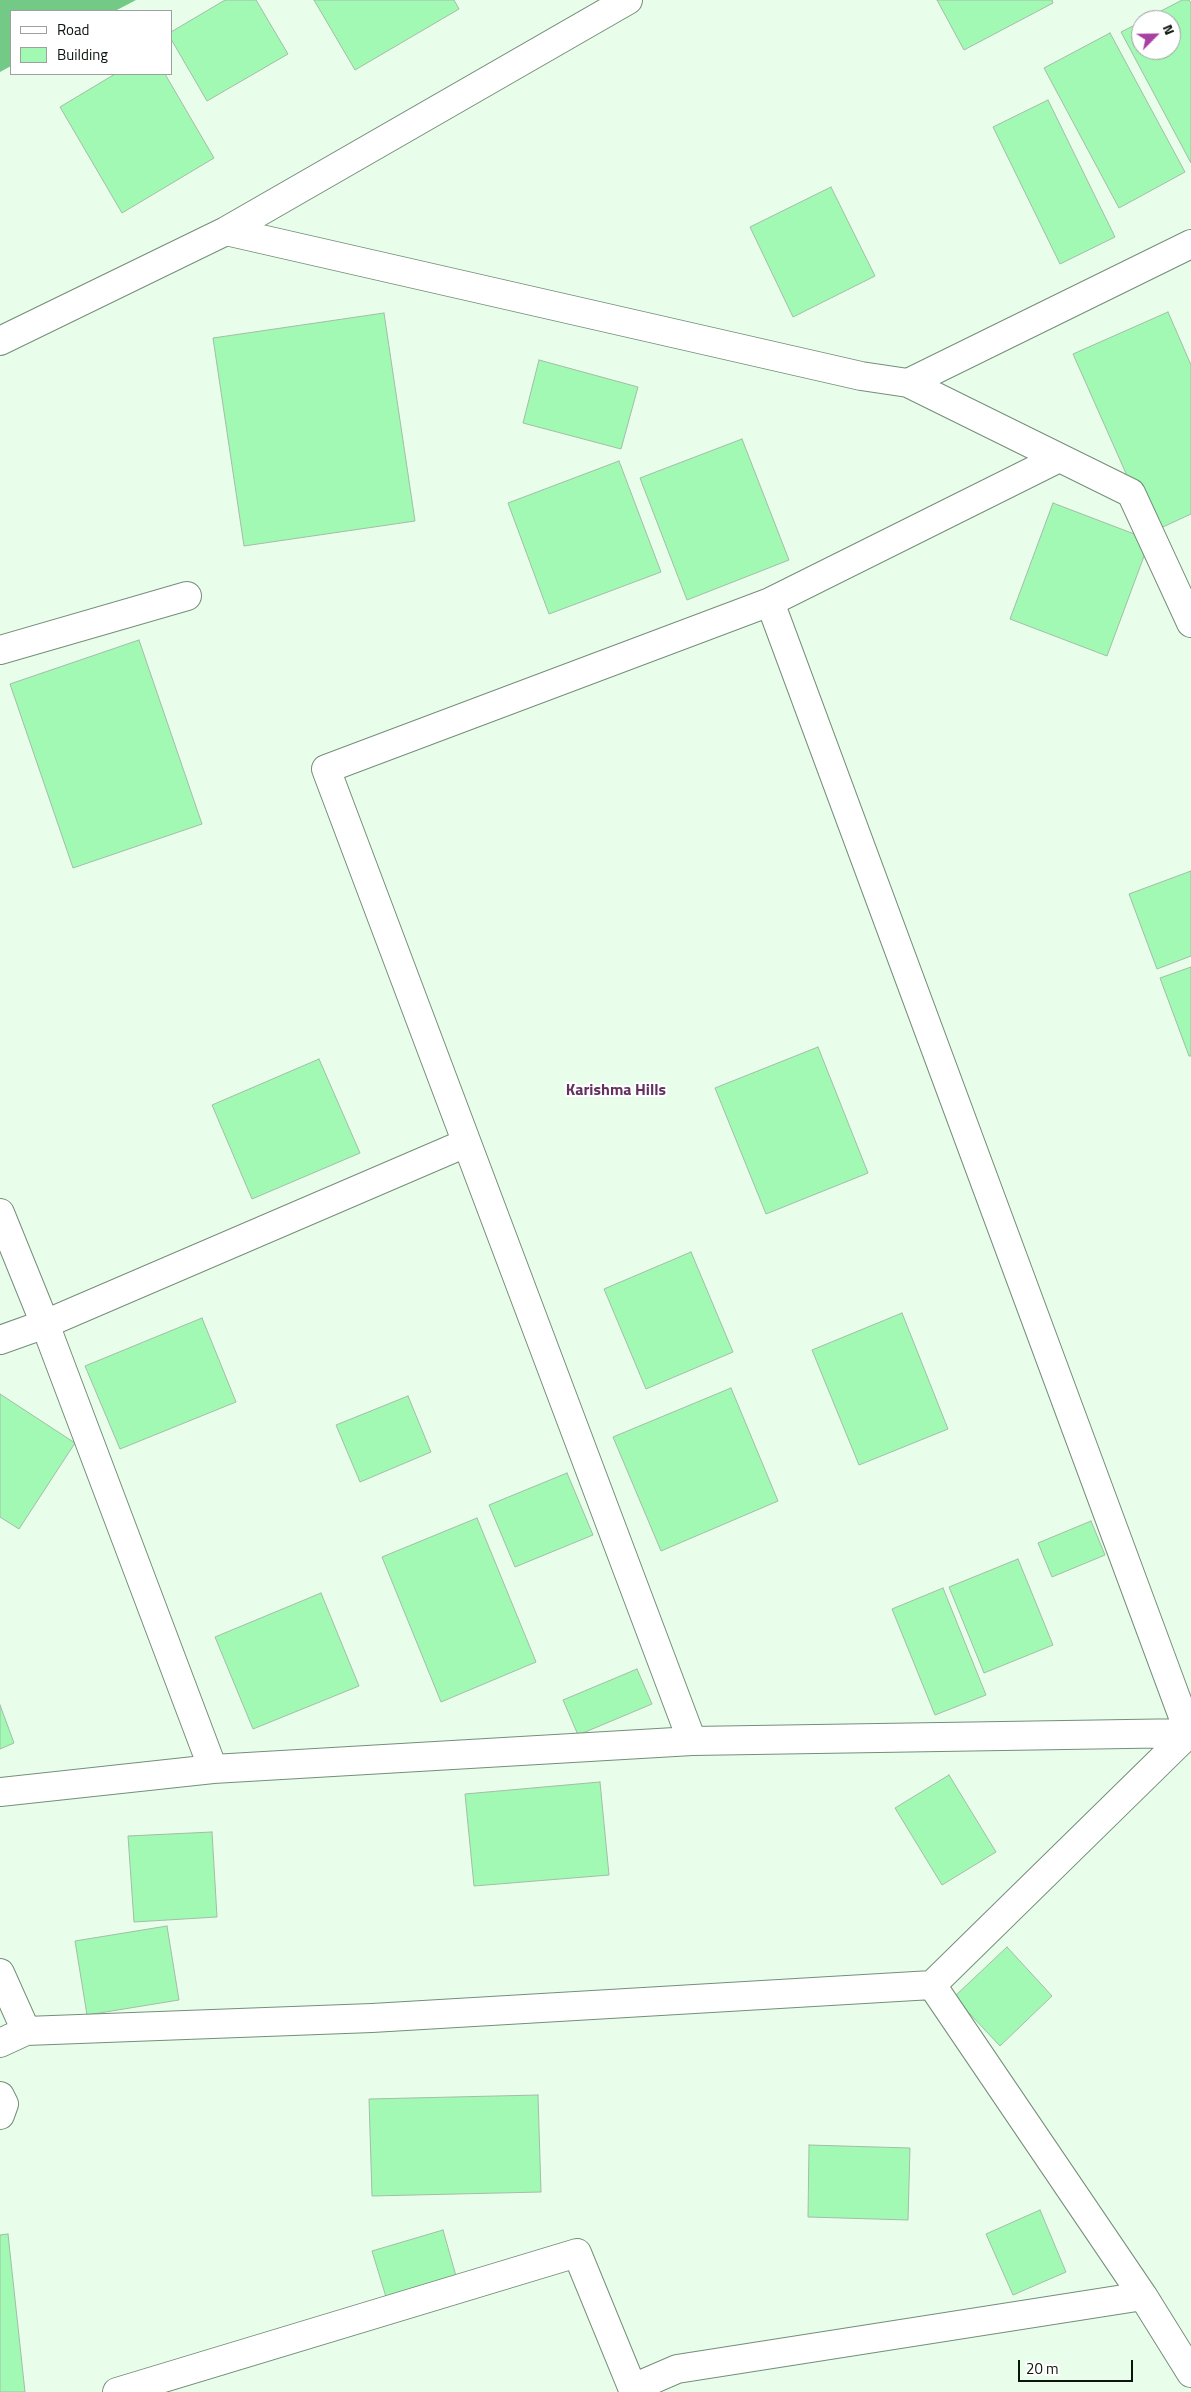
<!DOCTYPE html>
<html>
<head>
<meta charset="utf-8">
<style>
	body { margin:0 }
	#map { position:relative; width:1191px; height:2392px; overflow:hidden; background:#e8feeb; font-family:"Titillium Web",sans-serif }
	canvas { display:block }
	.legend { position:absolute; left:10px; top:10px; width:162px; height:65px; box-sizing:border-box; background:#fff; border:1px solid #9da19e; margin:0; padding:6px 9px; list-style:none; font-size:15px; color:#0b140d }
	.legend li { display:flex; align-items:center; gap:10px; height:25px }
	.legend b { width:25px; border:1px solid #9da19e }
	.north { position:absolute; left:1131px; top:10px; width:50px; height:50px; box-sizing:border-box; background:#fff; border:1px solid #9da19e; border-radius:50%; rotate:67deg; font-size:14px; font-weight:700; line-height:20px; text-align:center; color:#0b140d }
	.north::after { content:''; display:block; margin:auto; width:18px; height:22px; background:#a840a3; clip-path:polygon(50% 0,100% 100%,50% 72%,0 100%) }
	.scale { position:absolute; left:1018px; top:2360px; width:115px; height:22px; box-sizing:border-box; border:2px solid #0b140d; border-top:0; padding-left:6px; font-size:15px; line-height:18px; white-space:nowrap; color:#0b140d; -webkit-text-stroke:4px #fff; paint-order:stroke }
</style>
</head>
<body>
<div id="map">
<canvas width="1191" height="2392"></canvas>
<ul class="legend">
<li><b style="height:6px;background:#fff"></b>Road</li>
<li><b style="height:14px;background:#a1f9b3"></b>Building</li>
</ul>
<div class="north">N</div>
<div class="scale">20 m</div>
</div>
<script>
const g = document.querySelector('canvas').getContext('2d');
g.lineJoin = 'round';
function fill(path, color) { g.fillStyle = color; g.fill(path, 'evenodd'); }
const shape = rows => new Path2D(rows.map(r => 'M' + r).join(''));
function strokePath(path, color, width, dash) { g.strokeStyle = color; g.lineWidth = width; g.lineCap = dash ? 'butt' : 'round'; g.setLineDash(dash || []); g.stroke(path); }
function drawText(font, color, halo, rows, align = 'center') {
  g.font = font + ' "Titillium Web",sans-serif'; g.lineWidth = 4; g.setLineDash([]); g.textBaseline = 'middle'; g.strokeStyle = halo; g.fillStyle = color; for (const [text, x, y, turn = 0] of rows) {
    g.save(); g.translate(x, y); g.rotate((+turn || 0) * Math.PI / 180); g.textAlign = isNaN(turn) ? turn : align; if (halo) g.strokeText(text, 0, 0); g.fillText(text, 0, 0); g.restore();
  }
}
const forest = shape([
	[0,0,136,0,115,11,11,11,11,66,0,72]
]);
const building = shape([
	[225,0,256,0,288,54,207,101,171,39,171,32,225,0],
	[314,0,454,0,459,9,355,70,314,0],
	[937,0,1052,0,1053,3,964,50,937,0],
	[1182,0,1189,0,1191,3,1191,163,1121,32,1141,22,1141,50,1171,50,1171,20,1144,20,1182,0],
	[1110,33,1185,172,1119,208,1044,68,1110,33],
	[115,74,165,74,214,158,122,213,60,107,115,74],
	[1048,100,1115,237,1060,264,993,127,1048,100],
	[831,187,875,276,793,317,750,227,831,187],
	[1168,312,1191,365,1191,514,1152,532,1073,354,1168,312],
	[384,313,415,521,244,546,213,338,384,313],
	[539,360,638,387,621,449,523,423,539,360],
	[742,439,789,560,687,600,640,478,742,439],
	[619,461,661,572,549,614,508,503,619,461],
	[1053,503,1150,540,1107,656,1010,619,1053,503],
	[139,640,202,824,73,868,10,684,139,640],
	[1191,871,1191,956,1157,969,1129,894,1191,871],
	[1191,967,1191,1056,1189,1056,1160,978,1191,967],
	[818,1047,868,1173,766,1214,715,1088,818,1047],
	[319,1059,360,1153,252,1199,212,1105,319,1059],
	[691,1252,733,1352,646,1389,604,1289,691,1252],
	[902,1313,948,1429,859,1465,812,1350,902,1313],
	[202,1318,236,1402,120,1449,85,1366,202,1318],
	[731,1388,778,1501,661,1551,613,1437,731,1388],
	[0,1394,75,1443,19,1529,0,1517,0,1394],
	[408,1396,431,1452,360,1482,336,1425,408,1396],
	[567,1473,593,1535,515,1567,489,1505,567,1473],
	[477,1518,536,1662,441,1702,382,1557,477,1518],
	[1091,1521,1105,1555,1052,1577,1038,1543,1091,1521],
	[1018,1559,1053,1645,984,1673,949,1587,1018,1559],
	[943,1588,986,1695,935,1715,892,1609,943,1588],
	[321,1593,359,1686,253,1729,215,1637,321,1593],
	[637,1669,652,1704,578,1735,563,1700,637,1669],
	[0,1705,14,1743,0,1749,0,1705],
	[949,1775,996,1852,942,1885,895,1808,949,1775],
	[600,1782,609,1875,474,1886,465,1794,600,1782],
	[212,1832,217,1917,134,1922,128,1836,212,1832],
	[167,1926,179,2000,87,2015,75,1941,167,1926],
	[1007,1947,1052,1996,1000,2046,954,1997,1007,1947],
	[538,2095,541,2192,372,2196,369,2099,538,2095],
	[809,2145,910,2148,908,2220,808,2217,809,2145],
	[1040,2210,1066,2272,1013,2295,986,2234,1040,2210],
	[443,2230,456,2276,386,2297,372,2251,443,2230],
	[8,2234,25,2392,0,2392,0,2235,8,2234]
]);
const minor = shape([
	[226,231,861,376,908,383,1131,493,1191,623],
	[0,341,226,231,628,0],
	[908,383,1191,244],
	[770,602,1189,1733,932,1985,1143,2296,1191,2373],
	[0,650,187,596],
	[0,1213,45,1324,213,1769],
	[0,1340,45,1324,466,1143],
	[692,1741,326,769,770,602,1057,459],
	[0,1792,213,1769,692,1741,1189,1733,1191,1731],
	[0,1973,26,2031,372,2018,932,1985],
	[0,2043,26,2031],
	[0,2096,4,2104,0,2115],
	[633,2388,677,2369,1143,2296],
	[117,2392,577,2253,634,2392]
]);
const neighbourhoodNames = [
	["Karishma Hills",616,1091]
];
fill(forest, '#73ca86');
fill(building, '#a1f9b3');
strokePath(building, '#a3bda7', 1);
strokePath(minor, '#758e79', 30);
strokePath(minor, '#fff', 28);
drawText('bold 16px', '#633060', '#fff', neighbourhoodNames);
</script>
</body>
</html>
